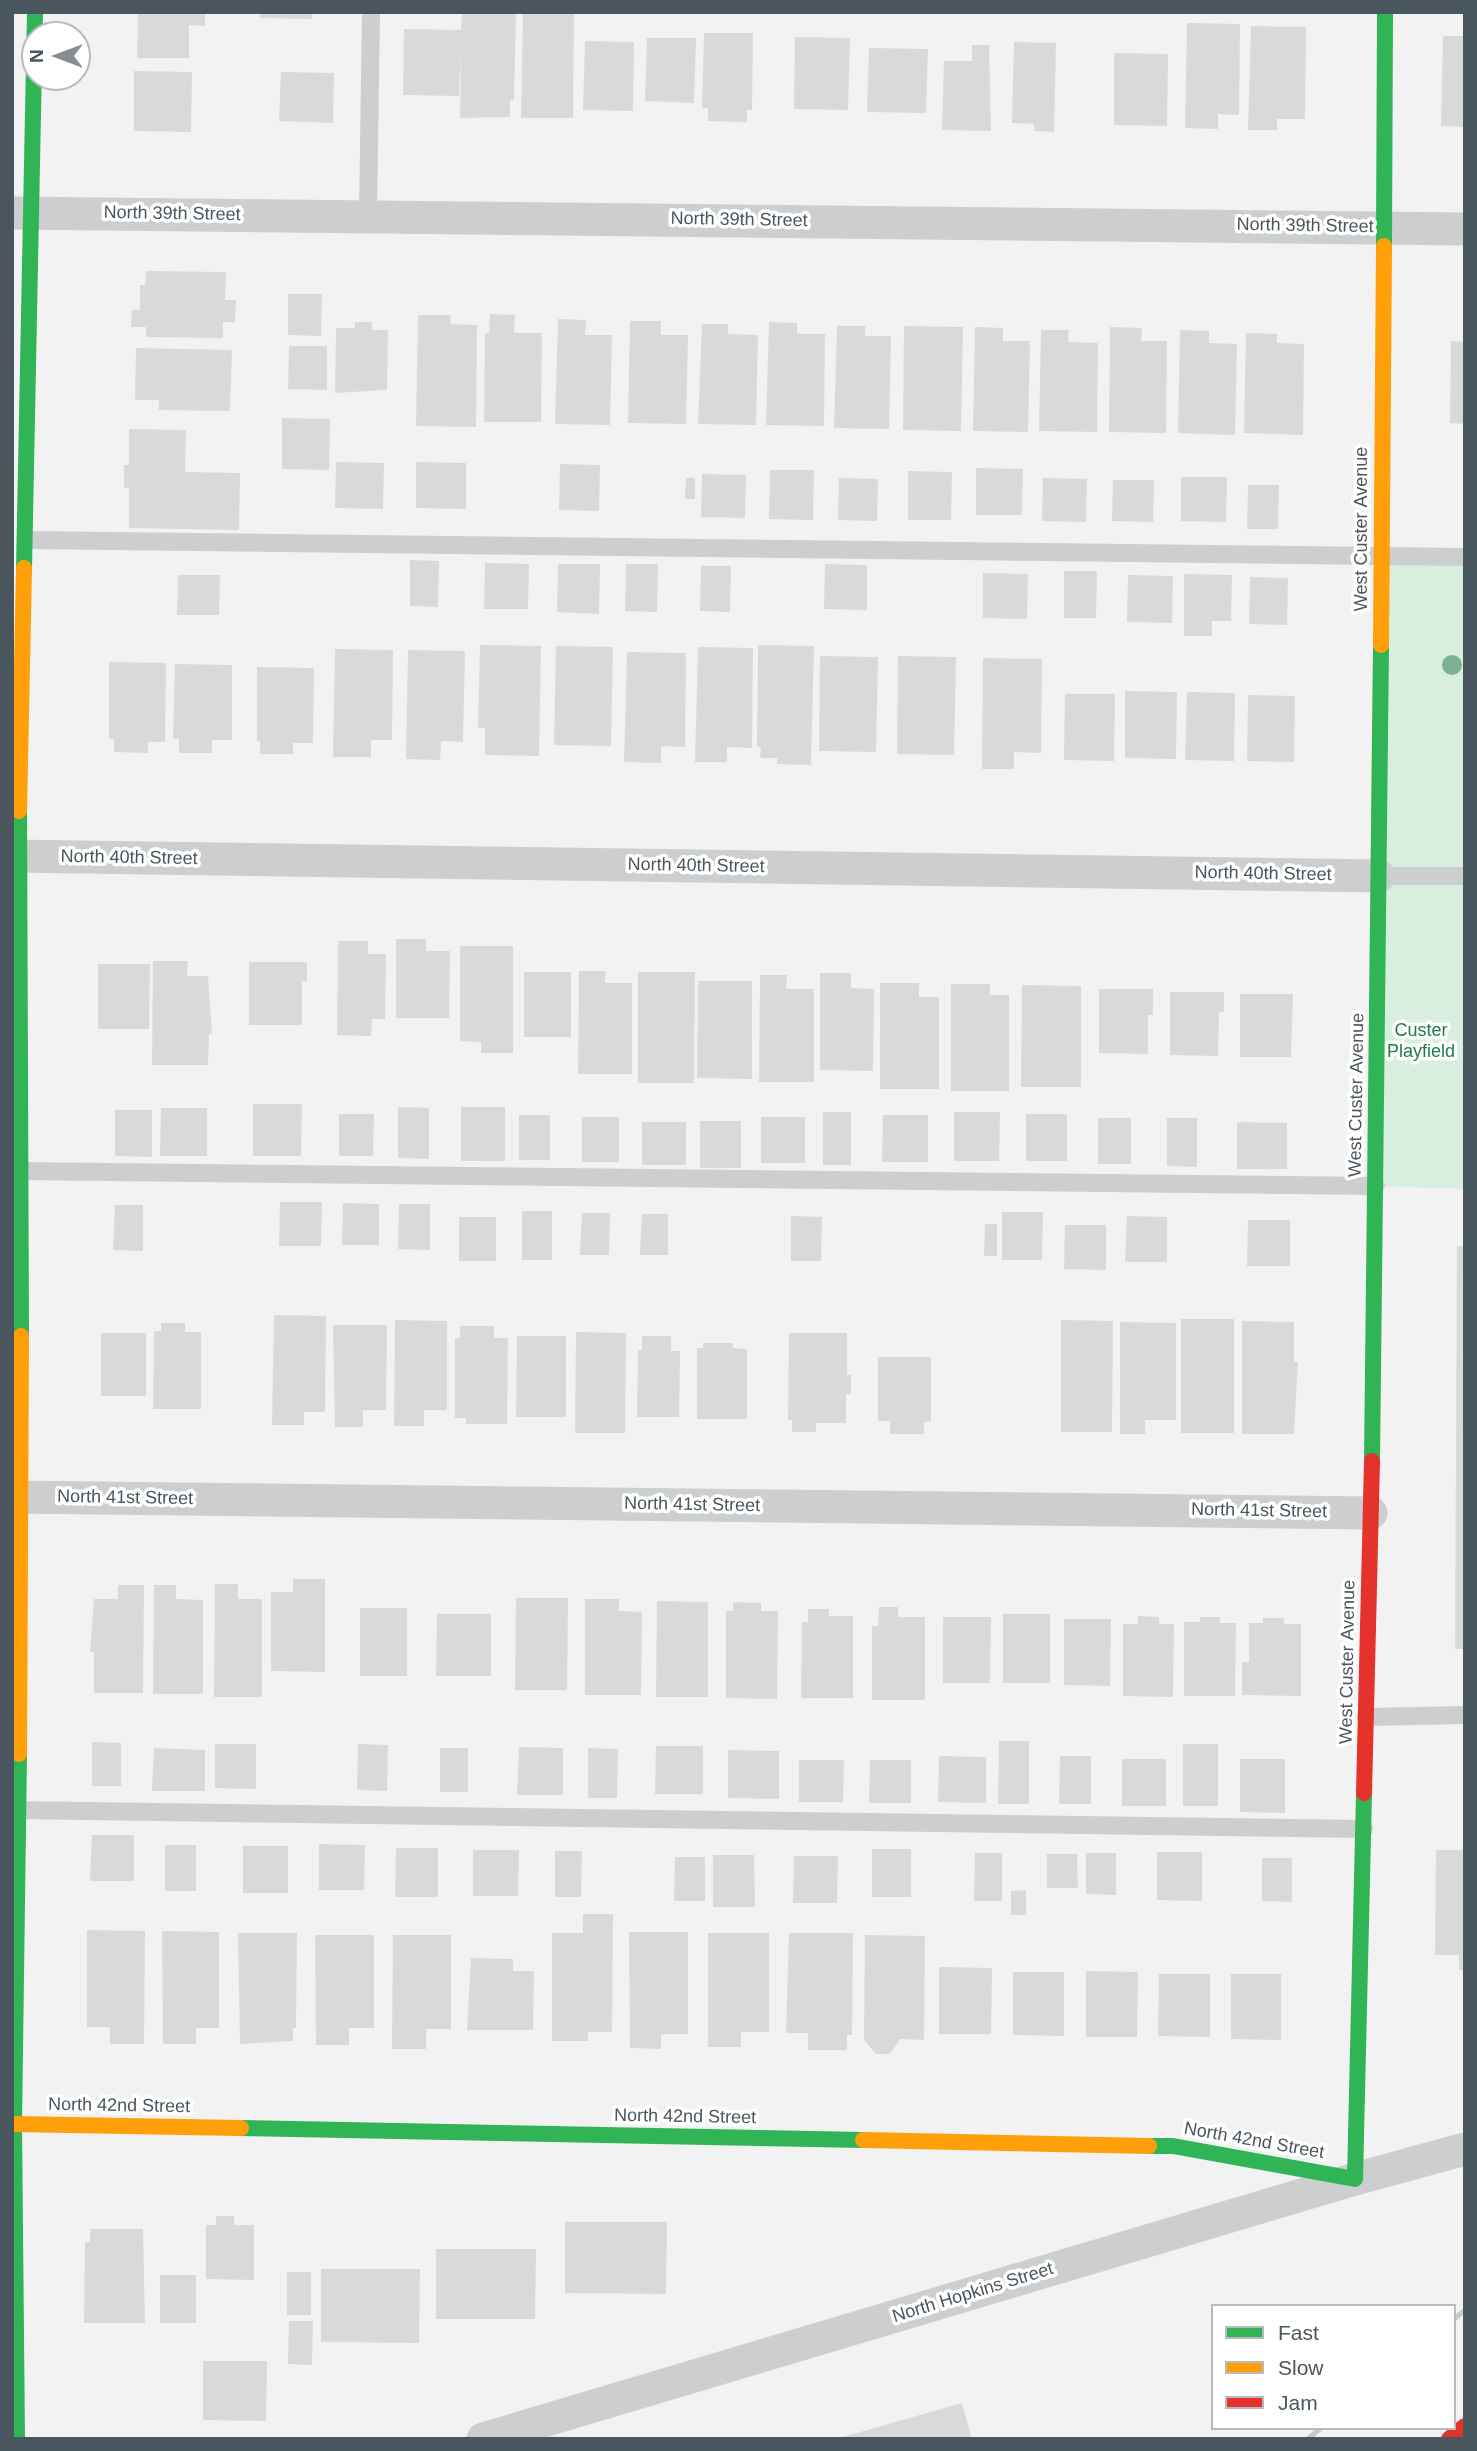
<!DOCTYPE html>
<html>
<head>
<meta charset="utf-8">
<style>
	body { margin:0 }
	#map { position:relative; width:1477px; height:2451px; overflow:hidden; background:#f2f2f2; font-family:Helvetica,sans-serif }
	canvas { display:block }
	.frame { position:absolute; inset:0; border:14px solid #4a565d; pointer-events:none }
	.legend { position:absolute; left:1211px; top:2304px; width:245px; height:126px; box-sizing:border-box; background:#fff; border:2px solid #b7bbbe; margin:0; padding:9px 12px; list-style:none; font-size:21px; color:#4a565d }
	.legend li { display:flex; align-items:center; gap:14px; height:35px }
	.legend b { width:35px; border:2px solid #b7bbbe }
	.north { position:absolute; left:21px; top:21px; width:70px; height:70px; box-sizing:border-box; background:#fff; border:2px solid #b7bbbe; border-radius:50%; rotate:270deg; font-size:19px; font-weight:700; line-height:28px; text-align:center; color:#4a565d }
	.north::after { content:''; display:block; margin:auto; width:24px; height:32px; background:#858d91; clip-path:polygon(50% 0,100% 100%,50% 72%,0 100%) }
</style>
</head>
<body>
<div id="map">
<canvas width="1477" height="2451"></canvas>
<div class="frame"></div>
<ul class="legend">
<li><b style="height:9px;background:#30b455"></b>Fast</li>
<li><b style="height:9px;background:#ff9f0a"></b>Slow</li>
<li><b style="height:9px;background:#e5322d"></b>Jam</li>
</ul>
<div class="north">N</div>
</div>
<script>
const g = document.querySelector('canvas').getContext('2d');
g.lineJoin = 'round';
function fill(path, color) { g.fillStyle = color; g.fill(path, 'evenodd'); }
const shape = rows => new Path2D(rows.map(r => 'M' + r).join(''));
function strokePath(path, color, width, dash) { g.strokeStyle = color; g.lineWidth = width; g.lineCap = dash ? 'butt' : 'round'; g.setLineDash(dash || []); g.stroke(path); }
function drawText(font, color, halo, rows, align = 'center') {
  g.font = font + ' Helvetica,sans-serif'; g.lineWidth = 7; g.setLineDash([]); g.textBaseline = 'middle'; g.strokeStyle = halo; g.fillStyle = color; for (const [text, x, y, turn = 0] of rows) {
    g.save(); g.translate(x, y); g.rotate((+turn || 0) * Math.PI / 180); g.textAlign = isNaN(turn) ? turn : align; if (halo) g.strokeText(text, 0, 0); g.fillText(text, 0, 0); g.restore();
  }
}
const green = shape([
	[1381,555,1465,557,1465,1189,1376,1186]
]);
const building = shape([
	[138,12,205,12,205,26,189,25,189,58,137,58],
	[260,12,312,12,312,19,260,18],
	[462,12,516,12,514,100,510,100,510,117,460,118,461,48,459,96,403,95,404,29,461,30],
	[523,12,574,12,573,118,521,118],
	[1187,23,1240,24,1239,115,1218,114,1218,129,1185,128],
	[1251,26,1306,27,1305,119,1277,119,1277,130,1248,130],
	[704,33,753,33,752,110,747,110,747,122,708,121,708,108,702,108],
	[1443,36,1465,36,1465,127,1441,126],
	[795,37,850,38,848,110,794,109],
	[647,38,696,38,694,103,645,101],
	[585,41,634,42,633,111,583,110],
	[1014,42,1056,43,1054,132,1034,131,1034,124,1012,123],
	[972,45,989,45,991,131,942,130,944,61,972,61],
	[869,48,928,49,926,113,867,112],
	[1114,53,1168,54,1167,126,1114,125],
	[134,71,192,72,191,132,134,131],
	[281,72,334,73,333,123,279,121],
	[146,271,226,272,225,300,236,300,235,322,223,322,223,338,146,337,146,327,131,327,132,310,140,310,140,285,145,285],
	[288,294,322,294,321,336,288,335],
	[490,314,515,315,514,333,542,333,541,422,484,422,485,333,489,333],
	[418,315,451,315,450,324,477,325,476,427,416,426],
	[558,319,586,320,585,335,612,335,610,425,555,424],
	[630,321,661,321,661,335,688,335,686,424,628,423],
	[355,322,372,322,372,330,388,330,387,390,335,393,336,328,355,328],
	[769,322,797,323,797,334,825,334,824,426,766,425],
	[702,324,728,324,728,334,758,335,756,425,698,424],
	[837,326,865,326,865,336,891,336,889,429,834,428],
	[904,326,963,327,961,431,903,430],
	[975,327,1003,328,1003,341,1030,341,1028,432,973,431],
	[1110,327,1142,328,1141,341,1167,341,1166,433,1109,432],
	[1041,330,1069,330,1068,342,1098,343,1097,432,1039,431],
	[1180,330,1209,331,1209,343,1237,344,1235,435,1178,433],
	[1246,333,1277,334,1277,343,1304,344,1303,435,1244,433],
	[1451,341,1465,342,1465,424,1450,423],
	[289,346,327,346,327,390,288,389],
	[136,348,232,350,230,411,159,410,159,400,135,400],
	[282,418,330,419,329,470,282,469],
	[129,429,186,430,185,472,240,473,239,530,129,528,129,488,124,488,124,465,129,465],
	[336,462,384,463,383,509,335,508],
	[416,462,466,463,466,509,416,508],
	[560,464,600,465,599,511,559,510],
	[976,468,1023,469,1022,515,976,515],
	[770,470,814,470,813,520,769,519],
	[908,471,952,472,951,520,908,520],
	[702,474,746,475,745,518,701,517],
	[1181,477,1227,477,1226,522,1181,521],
	[686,478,695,478,695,499,685,499],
	[839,478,878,479,877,521,838,520],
	[1043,478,1087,479,1086,522,1042,521],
	[1113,480,1154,480,1153,522,1112,521],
	[1248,485,1279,485,1278,529,1247,529],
	[410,560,439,561,438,607,410,606],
	[485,563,529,564,528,609,484,609],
	[558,564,600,564,599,614,557,612],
	[626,564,658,564,657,612,625,611],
	[825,564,867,565,867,610,824,609],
	[701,566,731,566,730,612,700,611],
	[1064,571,1097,571,1096,618,1064,618],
	[983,573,1028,574,1027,619,983,618],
	[1184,574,1232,575,1231,621,1212,621,1212,636,1184,636],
	[178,575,220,575,219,615,177,615],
	[1128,575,1173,576,1172,623,1127,622],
	[1250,577,1288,578,1287,625,1249,624],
	[480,645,541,646,539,756,485,755,485,728,478,728],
	[758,645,814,646,811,765,777,764,777,758,760,758,761,747,757,747],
	[556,646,613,647,611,746,554,745],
	[698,647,753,648,752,748,727,747,727,762,695,762],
	[335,649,393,650,392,740,371,740,371,757,333,757],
	[408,650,465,651,463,742,441,741,440,760,406,759],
	[627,652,686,653,685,747,661,746,661,763,624,762],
	[820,656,878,657,876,752,819,751],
	[898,656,956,657,954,755,897,754],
	[983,658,1042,659,1041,753,1014,752,1014,769,982,769],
	[109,662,166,663,165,742,148,742,148,753,114,752,114,739,109,739],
	[175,664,232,665,232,740,212,740,212,753,179,753,179,739,173,739],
	[257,667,314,668,313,743,293,743,293,754,260,754,260,741,257,741],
	[1125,691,1177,692,1176,759,1125,758],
	[1187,692,1235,693,1234,761,1185,760],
	[1065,694,1115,694,1114,761,1064,760],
	[1248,695,1295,696,1294,762,1247,761],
	[396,939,426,939,426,951,450,951,449,1018,396,1018],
	[338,941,368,941,368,954,386,954,385,1019,372,1019,371,1036,337,1035],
	[460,946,513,946,513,1053,481,1053,481,1042,460,1041],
	[153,961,188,961,187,976,208,976,212,1034,209,1034,208,1065,152,1065],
	[249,962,307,962,307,981,302,981,302,1025,249,1025],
	[98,964,150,964,149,1029,98,1029],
	[579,971,606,971,605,983,632,983,632,1074,578,1074],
	[524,972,571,972,571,1037,524,1037],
	[638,972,695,972,694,1083,638,1083],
	[820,973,851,973,851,988,874,989,873,1071,820,1070],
	[760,975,787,975,786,989,814,989,814,1082,759,1082],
	[698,981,752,981,752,1079,697,1078],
	[880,983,919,983,919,997,939,997,939,1089,880,1089],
	[951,984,990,984,990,995,1009,995,1009,1091,951,1091],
	[1022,985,1081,986,1081,1087,1021,1087],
	[1099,989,1153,989,1153,1015,1148,1015,1148,1054,1099,1053],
	[1170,992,1224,992,1224,1012,1219,1012,1218,1056,1170,1055],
	[1240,994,1293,994,1291,1057,1240,1057],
	[253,1104,302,1104,301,1156,253,1156],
	[398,1107,429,1108,429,1159,398,1158],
	[461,1107,505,1107,505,1161,461,1161],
	[161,1108,207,1108,207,1156,160,1156],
	[115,1110,152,1110,152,1157,115,1156],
	[823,1112,851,1112,851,1165,823,1165],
	[954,1112,1000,1112,999,1161,954,1161],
	[339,1114,374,1114,373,1156,339,1156],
	[1026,1114,1067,1114,1067,1161,1026,1161],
	[519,1115,550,1115,550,1160,519,1160],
	[883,1115,928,1115,928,1162,882,1162],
	[582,1117,619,1117,619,1162,582,1162],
	[761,1117,805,1117,805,1163,761,1163],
	[1098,1118,1131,1118,1131,1164,1098,1164],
	[1167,1118,1197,1118,1197,1167,1167,1166],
	[700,1121,741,1121,741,1168,700,1168],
	[642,1122,686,1122,686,1165,642,1165],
	[1237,1122,1287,1123,1287,1169,1237,1169],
	[280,1202,322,1202,321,1246,279,1246],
	[343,1203,379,1204,379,1245,342,1245],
	[399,1204,430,1204,430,1250,398,1249],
	[115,1205,143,1205,143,1251,113,1250],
	[522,1211,552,1211,552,1260,522,1260],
	[1002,1212,1043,1212,1042,1260,1002,1260],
	[582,1213,610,1213,609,1255,580,1255],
	[642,1214,668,1214,668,1255,640,1255],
	[791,1216,822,1217,821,1261,791,1261],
	[1127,1216,1167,1217,1167,1262,1125,1262],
	[459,1217,496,1217,496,1261,459,1261],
	[1248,1220,1290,1220,1290,1266,1247,1266],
	[985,1224,997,1224,997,1256,984,1256],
	[1065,1225,1106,1225,1106,1270,1064,1269],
	[1457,1246,1465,1246,1465,1649,1455,1649],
	[274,1315,326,1316,325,1412,304,1412,304,1425,272,1425],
	[1181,1319,1234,1319,1234,1433,1181,1433],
	[395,1320,447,1321,447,1410,424,1410,424,1426,394,1426],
	[1061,1320,1113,1321,1112,1432,1061,1432],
	[1242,1321,1294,1322,1294,1362,1298,1362,1294,1434,1242,1434],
	[1120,1322,1176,1323,1176,1420,1145,1420,1145,1434,1120,1434],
	[161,1323,185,1323,185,1332,201,1332,201,1409,153,1409,154,1331,161,1331],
	[333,1325,387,1325,386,1410,363,1410,363,1427,335,1427],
	[460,1326,494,1326,494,1338,508,1338,507,1424,466,1424,466,1418,455,1418,455,1338,460,1338],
	[576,1332,626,1333,625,1433,575,1433],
	[101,1333,146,1333,146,1396,101,1396],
	[789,1333,847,1333,847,1375,851,1375,851,1394,846,1394,846,1423,816,1423,816,1432,792,1432,792,1420,788,1420],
	[517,1336,566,1336,566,1417,516,1417],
	[642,1336,671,1336,671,1351,680,1351,679,1417,637,1417,638,1350,642,1350],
	[703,1343,733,1343,733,1348,747,1349,747,1419,697,1419,697,1348,703,1348],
	[878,1357,931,1357,931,1422,924,1422,924,1434,890,1434,890,1421,878,1421],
	[293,1579,325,1579,325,1672,271,1671,271,1592,293,1592],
	[215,1584,238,1584,238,1599,262,1599,262,1697,214,1697],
	[118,1585,144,1585,143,1693,94,1693,94,1652,90,1652,94,1599,118,1599],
	[154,1585,176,1585,176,1599,203,1600,203,1694,153,1694],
	[516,1598,568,1598,567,1690,515,1690],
	[585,1599,619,1599,619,1611,642,1612,641,1695,585,1695],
	[657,1601,708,1602,708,1697,656,1697],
	[733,1602,761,1603,761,1611,778,1611,777,1699,726,1698,726,1611,733,1611],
	[879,1607,898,1607,898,1617,925,1617,925,1700,872,1700,872,1626,878,1626],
	[360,1608,407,1608,407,1676,360,1676],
	[808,1609,829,1609,829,1616,853,1616,853,1698,801,1698,802,1622,808,1622],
	[437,1614,491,1614,491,1676,436,1676],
	[1003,1614,1050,1614,1050,1683,1003,1683],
	[1138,1616,1159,1617,1159,1624,1174,1624,1173,1697,1123,1696,1123,1624,1138,1624],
	[943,1617,991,1617,990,1683,943,1683],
	[1200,1617,1220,1617,1220,1623,1236,1623,1235,1696,1184,1696,1184,1622,1200,1622],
	[1263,1618,1284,1618,1284,1624,1301,1624,1301,1696,1242,1695,1242,1662,1249,1662,1249,1623,1263,1623],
	[1064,1619,1111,1619,1110,1686,1064,1685],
	[999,1741,1029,1741,1029,1804,998,1804],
	[92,1742,121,1743,121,1786,92,1786],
	[215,1744,256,1744,256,1789,215,1788],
	[358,1744,388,1745,387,1791,357,1790],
	[1183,1744,1218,1744,1218,1806,1183,1806],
	[656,1746,703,1746,703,1794,655,1794],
	[519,1747,563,1748,563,1795,517,1795],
	[154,1748,205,1750,205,1791,152,1791],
	[440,1748,468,1748,468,1792,440,1792],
	[588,1748,618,1749,617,1798,588,1798],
	[728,1750,779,1751,779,1799,728,1798],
	[939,1756,986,1757,986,1803,938,1802],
	[1060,1756,1091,1756,1091,1804,1059,1804],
	[1122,1759,1166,1759,1166,1806,1122,1806],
	[1240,1759,1285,1759,1285,1813,1240,1812],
	[799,1760,844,1760,843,1802,799,1802],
	[870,1760,911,1760,911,1803,869,1803],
	[92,1835,134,1835,134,1881,90,1881],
	[319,1844,365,1845,364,1890,319,1890],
	[165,1845,196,1845,196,1891,165,1891],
	[243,1846,288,1846,288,1893,243,1893],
	[396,1848,438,1848,438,1897,395,1897],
	[872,1849,911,1849,911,1897,872,1897],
	[473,1850,519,1850,518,1896,473,1896],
	[1436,1850,1465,1850,1465,1970,1459,1970,1459,1955,1435,1955],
	[555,1851,582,1851,581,1897,555,1897],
	[1157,1852,1202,1852,1202,1901,1157,1900],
	[975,1853,1002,1853,1002,1901,974,1901],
	[1086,1853,1116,1853,1116,1895,1086,1894],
	[1047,1854,1077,1854,1078,1888,1047,1888],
	[713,1855,754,1855,755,1907,713,1907],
	[794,1856,838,1856,837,1903,793,1903],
	[675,1857,705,1857,705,1901,674,1901],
	[1262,1858,1292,1858,1292,1902,1262,1901],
	[1026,1890,1026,1915,1011,1915,1011,1891],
	[583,1914,613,1914,612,2032,588,2032,588,2041,552,2041,552,1933,583,1933],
	[87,1930,145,1931,144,2044,110,2044,110,2027,87,2027],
	[162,1931,219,1932,219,2028,196,2028,196,2044,163,2044],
	[629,1932,688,1932,688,2034,661,2034,661,2049,630,2048],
	[238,1933,297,1933,296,2028,293,2028,293,2041,240,2044],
	[708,1933,769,1933,769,2032,741,2032,741,2047,708,2047],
	[789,1933,853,1933,852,2035,847,2035,847,2050,808,2050,808,2033,786,2033],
	[315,1935,374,1935,374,2028,349,2028,349,2045,316,2045],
	[393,1935,451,1935,451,2029,426,2029,426,2049,392,2049],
	[865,1935,925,1936,924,2040,900,2039,890,2054,876,2054,864,2040],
	[471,1958,513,1959,513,1971,534,1971,533,2030,467,2030],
	[939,1967,992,1968,991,2034,939,2034],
	[1086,1971,1138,1972,1137,2037,1086,2037],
	[1013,1972,1064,1972,1064,2036,1013,2035],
	[1159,1974,1210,1974,1210,2037,1158,2036],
	[1231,1974,1281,1974,1281,2040,1231,2039],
	[216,2216,234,2216,234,2225,254,2225,254,2280,206,2279,206,2225,216,2225],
	[565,2222,667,2222,666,2294,565,2293],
	[90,2229,143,2229,145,2323,84,2323,85,2242,90,2242],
	[436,2249,536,2249,535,2319,436,2319],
	[321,2269,420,2269,419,2343,321,2342],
	[287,2272,311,2272,311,2315,287,2315],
	[160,2275,196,2275,196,2323,160,2323],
	[289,2321,313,2321,312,2365,288,2364],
	[203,2361,267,2361,266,2421,203,2420],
	[962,2403,972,2439,839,2439,839,2438]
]);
const lane = shape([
	[368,216,371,12],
	[26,540,1465,557],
	[1379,876,1465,876],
	[16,1171,1376,1186],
	[1366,1717,1465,1715],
	[13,1810,1364,1829]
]);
const street = shape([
	[12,213,1465,229],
	[12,856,1379,876],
	[12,1497,1371,1513],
	[483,2439,1355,2179,1465,2149]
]);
const fast = shape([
	[1384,246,1385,12],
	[24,568,35,12],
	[19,811,21,1336],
	[1372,1461,1381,645],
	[241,2128,863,2140],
	[1149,2146,1173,2146,1355,2179,1364,1793],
	[17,2439,14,2124,19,1754]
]);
const slow = shape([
	[1381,645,1384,246],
	[19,811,24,568],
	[19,1754,21,1336],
	[12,2124,241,2128],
	[863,2140,1149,2146]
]);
const jam = shape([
	[1364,1793,1372,1461],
	[1449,2439,1465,2426]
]);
const rail = shape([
	[1454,2319,1465,2310],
	[1308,2439,1321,2428]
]);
const trees = [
	[1452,665]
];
const streetNames = [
	["North 39th Street",172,214,1],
	["North 39th Street",739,220,1],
	["North 39th Street",1305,226,1],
	["West Custer Avenue",1362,529,-90],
	["North 40th Street",129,858,1],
	["North 40th Street",696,866,1],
	["North 40th Street",1263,874,1],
	["West Custer Avenue",1357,1095,-89],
	["North 41st Street",125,1498,1],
	["North 41st Street",692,1505,1],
	["North 41st Street",1259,1511,1],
	["West Custer Avenue",1348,1662,-89],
	["North 42nd Street",119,2106,1],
	["North 42nd Street",685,2117,1],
	["North 42nd Street",1254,2141,10],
	["North Hopkins Street",973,2293,-17]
];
const parkNames = [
	["Custer",1421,1031],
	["Playfield",1421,1052]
];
fill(green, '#d8efdf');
fill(building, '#d8dada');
strokePath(lane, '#ccced0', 18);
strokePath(street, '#ccced0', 33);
strokePath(fast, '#30b455', 16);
strokePath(slow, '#ff9f0a', 16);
strokePath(jam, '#e5322d', 16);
strokePath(rail, '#c7c8ca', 5);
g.fillStyle = '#7db193';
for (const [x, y] of trees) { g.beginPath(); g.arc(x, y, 10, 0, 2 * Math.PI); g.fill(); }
drawText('18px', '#4a565d', '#fff', streetNames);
drawText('18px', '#1d7c46', '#fff', parkNames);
</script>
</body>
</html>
